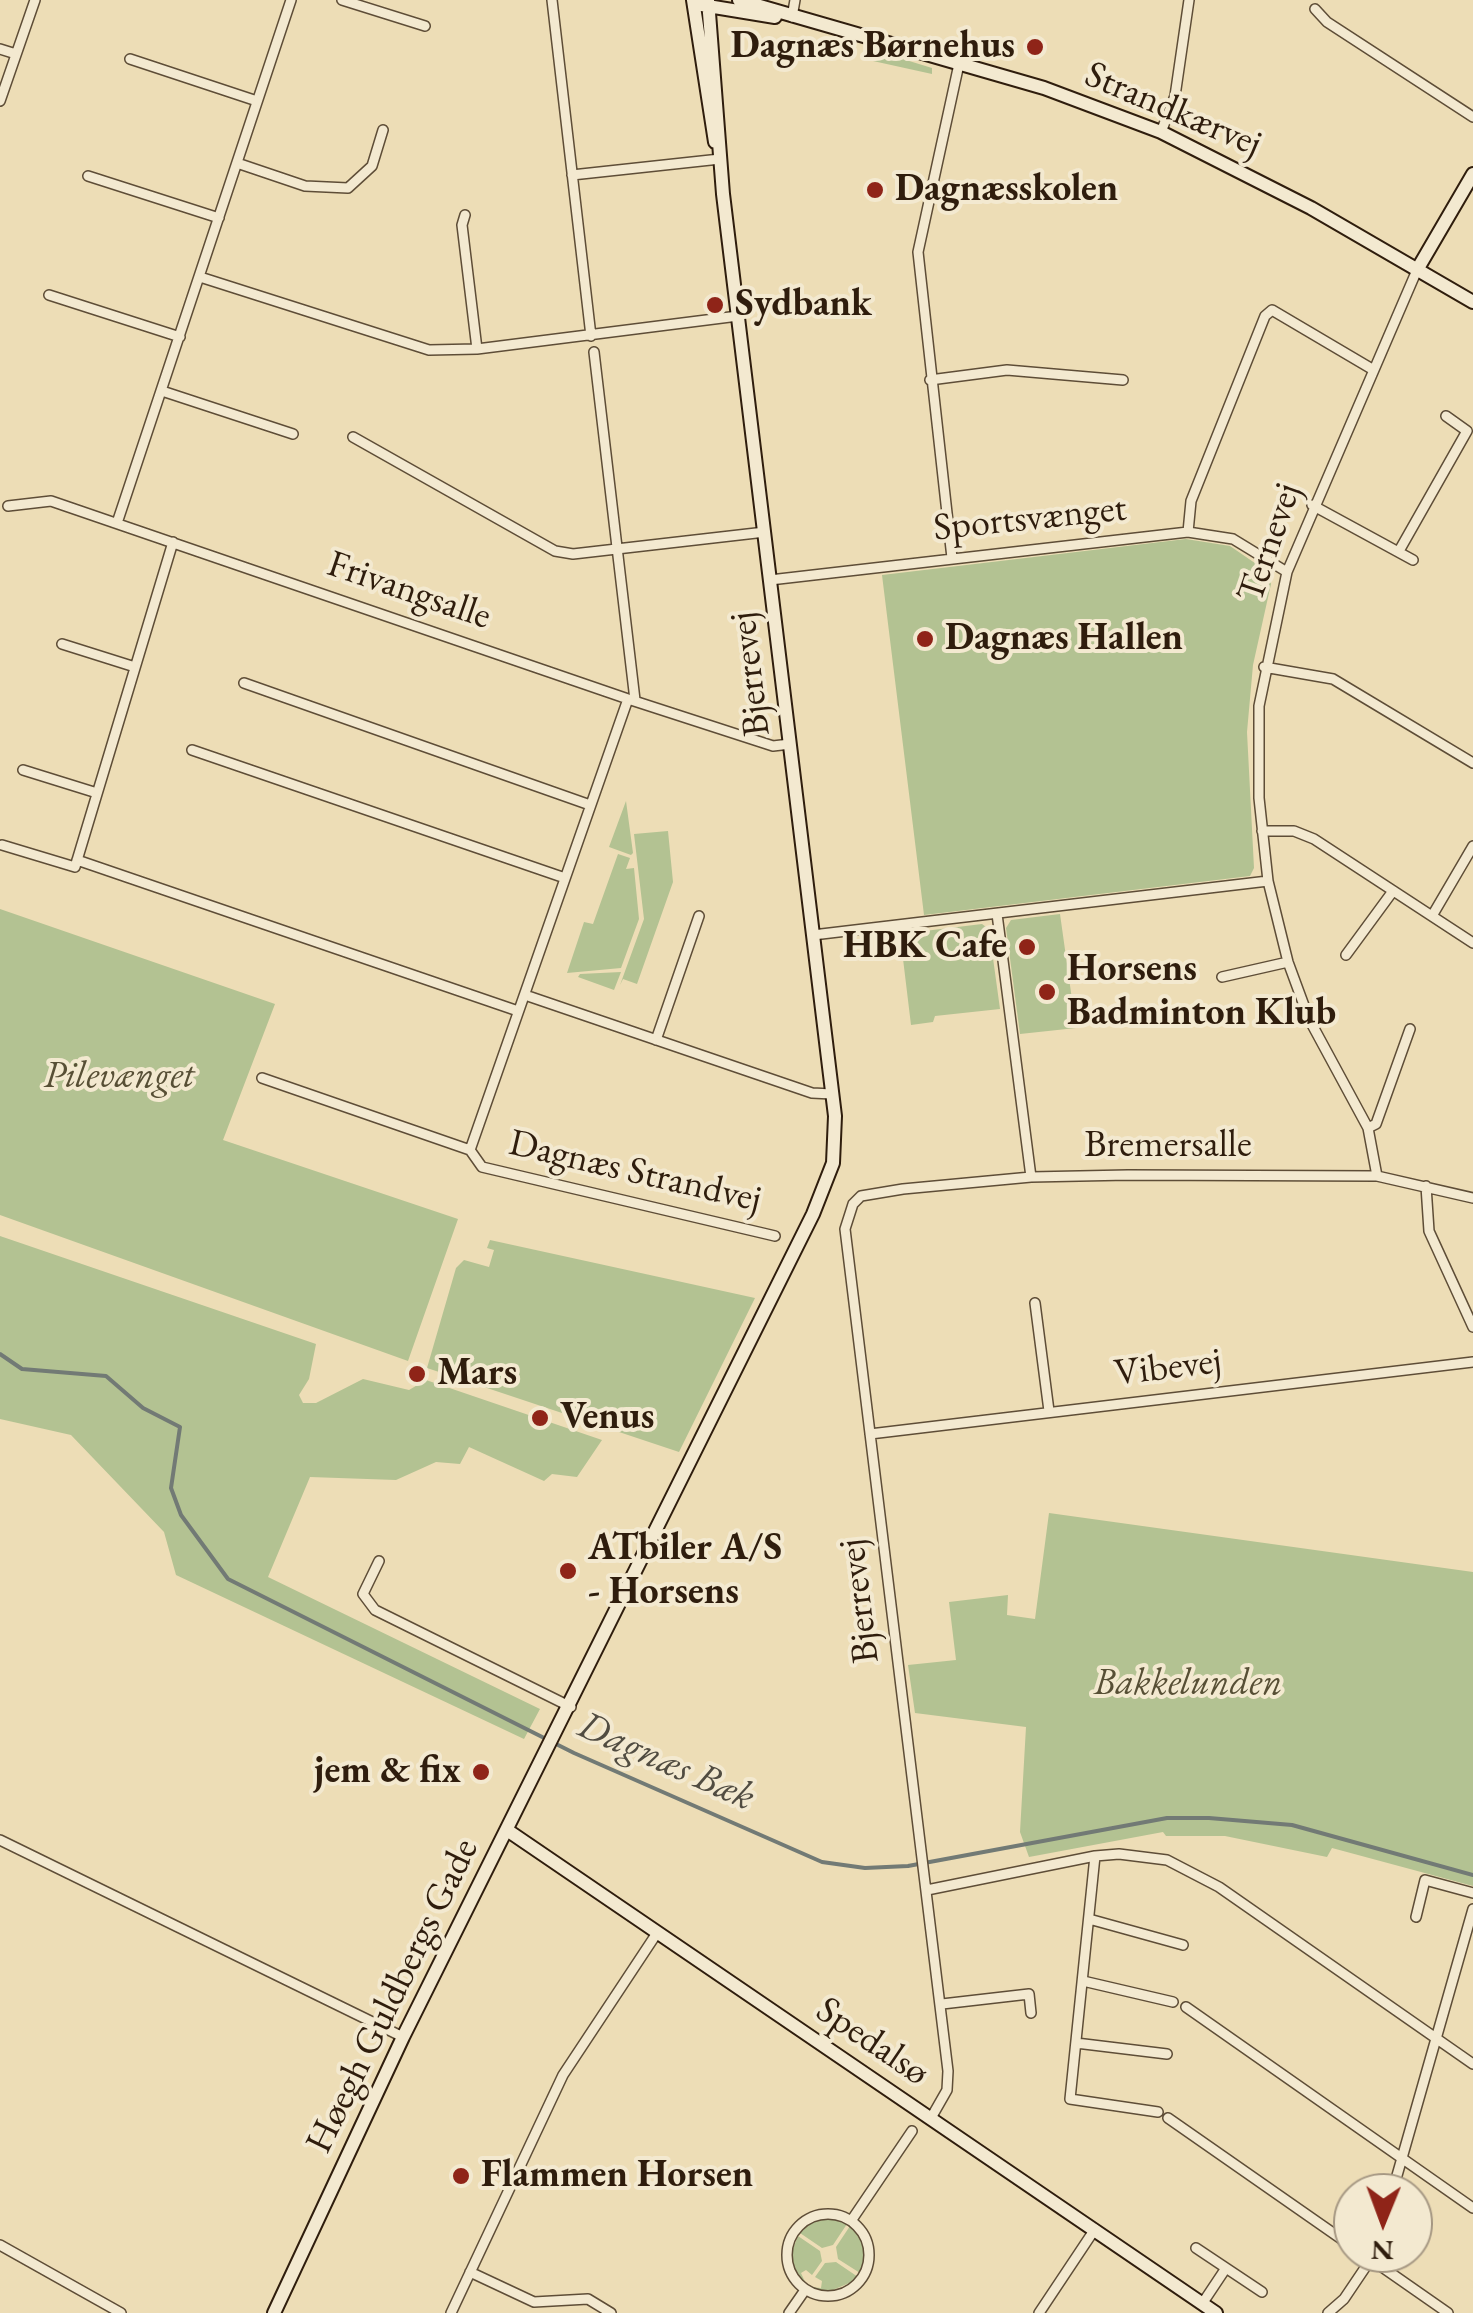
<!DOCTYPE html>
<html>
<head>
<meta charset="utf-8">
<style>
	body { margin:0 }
	#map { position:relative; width:1473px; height:2313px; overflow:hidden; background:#edddb6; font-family:"EB Garamond",serif }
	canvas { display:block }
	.north { position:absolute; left:1333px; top:2173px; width:100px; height:100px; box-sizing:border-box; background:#f3e9d0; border:2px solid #a59782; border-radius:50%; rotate:181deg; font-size:28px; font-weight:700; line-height:40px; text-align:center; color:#2f1d0d }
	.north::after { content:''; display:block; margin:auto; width:35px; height:45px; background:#8f2418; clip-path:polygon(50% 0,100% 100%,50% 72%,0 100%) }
</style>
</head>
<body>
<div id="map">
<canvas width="1473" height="2313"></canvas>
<div class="north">N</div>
</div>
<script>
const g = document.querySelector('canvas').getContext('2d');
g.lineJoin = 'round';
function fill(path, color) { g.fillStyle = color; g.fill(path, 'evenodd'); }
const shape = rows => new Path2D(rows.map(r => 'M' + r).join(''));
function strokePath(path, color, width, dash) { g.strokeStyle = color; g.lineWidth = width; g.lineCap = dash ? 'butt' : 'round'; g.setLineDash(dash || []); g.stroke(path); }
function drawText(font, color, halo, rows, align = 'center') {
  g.font = font + ' "EB Garamond",serif'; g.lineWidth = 8; g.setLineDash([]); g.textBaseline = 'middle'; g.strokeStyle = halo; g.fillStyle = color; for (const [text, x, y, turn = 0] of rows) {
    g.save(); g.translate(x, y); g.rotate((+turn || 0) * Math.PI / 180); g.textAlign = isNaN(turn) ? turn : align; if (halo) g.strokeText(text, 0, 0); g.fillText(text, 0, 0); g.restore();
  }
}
const green = shape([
	[867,48,932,68,932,74,873,61],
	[1186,539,1230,546,1268,572,1271,584,1253,665,1247,732,1254,868,1250,876,924,915,882,575],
	[626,801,633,853,631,855,609,847],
	[668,831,673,882,637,984,623,979,620,985,644,919,634,834],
	[618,854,630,858,626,869,634,868,639,919,621,968,567,973,584,922,593,924],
	[0,909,275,1004,223,1140,458,1219,408,1361,0,1215],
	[1060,914,1076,1028,1020,1034,1006,928,1011,920],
	[982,924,989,929,1000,1009,935,1016,933,1022,911,1025,900,934],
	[621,972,614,990,578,977,580,974],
	[0,1236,316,1344,309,1379,299,1395,303,1403,316,1403,363,1379,409,1390,426,1380,602,1440,577,1477,552,1474,544,1481,469,1447,460,1464,436,1462,396,1480,310,1477,268,1577,540,1709,524,1739,176,1575,164,1532,71,1435,0,1419],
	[490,1240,755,1298,679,1452,427,1368,456,1268,464,1260,489,1267,494,1250,487,1248],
	[1049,1513,1473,1572,1473,1886,1332,1848,1327,1857,1225,1836,1166,1836,1163,1832,1029,1857,1020,1832,1026,1727,915,1713,908,1665,956,1660,949,1602,1008,1595,1007,1615,1035,1619],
	[829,2218,847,2224,833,2245,822,2248,800,2233,813,2221],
	[850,2226,862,2239,865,2256,860,2273,838,2259,836,2247],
	[798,2236,820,2251,822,2261,812,2275,806,2270,801,2273,806,2284,795,2270,791,2254],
	[836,2262,858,2277,854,2281,828,2292,809,2287,821,2288,822,2281,815,2277,825,2263]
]);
const stream = shape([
	[0,1354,22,1369,106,1376,143,1408,180,1427,171,1488,181,1515,228,1579,574,1753,822,1862,865,1868,908,1866,1167,1818,1209,1818,1292,1825,1473,1875]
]);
const street = shape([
	[342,0,425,26],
	[552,0,591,336],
	[1315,9,1327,22,1473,117],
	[792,17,795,0],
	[0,49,16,54],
	[130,59,257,101],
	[0,101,35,0],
	[1161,132,1175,96,1189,0],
	[237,163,305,186,348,188,372,166,383,130],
	[572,175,720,159],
	[88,176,219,218],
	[465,215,462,225,477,349],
	[200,277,429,350,477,349,738,316],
	[49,295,180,337],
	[594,352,635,700],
	[930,380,1007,370,1123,380],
	[162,391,293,434],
	[353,437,555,551,573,554,765,532],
	[1312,505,1413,560],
	[8,506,51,501,628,699,773,746,790,744],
	[117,523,291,0],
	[1188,532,1191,501,1265,316,1272,310,1372,369],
	[1399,551,1467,431,1446,416],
	[952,558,918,252,959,64],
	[770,580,1188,532,1233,539,1287,572],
	[62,644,135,667],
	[1264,667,1333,679,1473,763],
	[244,683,590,805],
	[192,750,565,878],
	[23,770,97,793],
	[1262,831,1294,831,1314,839,1473,943],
	[2,845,75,867,173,542],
	[77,860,518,1011],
	[997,914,1031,1177],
	[1432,916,1473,846],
	[813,935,1268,881],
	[1346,955,1393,891],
	[1222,977,1288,962],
	[525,995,812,1093,832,1094],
	[656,1040,699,916],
	[262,1078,470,1150,482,1167,775,1236],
	[1368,1128,1376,1124,1410,1029],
	[470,1150,628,699],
	[1377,1176,1368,1128,1309,1019,1288,962,1268,881,1259,798,1259,706,1287,572,1417,270],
	[1426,1186,1429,1231,1473,1327],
	[1035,1303,1049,1411],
	[870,1434,1473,1362],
	[379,1561,363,1594,375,1610,571,1707],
	[0,1840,403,2037],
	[1095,1856,1070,2099,1158,2112],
	[927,1890,1095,1856,1119,1854,1167,1860,1219,1887,1473,2064],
	[1416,1917,1425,1880,1473,1893],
	[1089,1919,1183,1945],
	[1083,1981,1173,2002],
	[942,2004,1029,1994,1031,2013],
	[1186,2007,1473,2208],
	[1076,2043,1167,2054],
	[931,2118,947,2090,948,2071,845,1229,853,1204,861,1196,903,1189,1031,1177,1128,1175,1377,1176,1473,1198],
	[1168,2118,1353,2247],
	[1392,2193,1473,1909],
	'787 2255a41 41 0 1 1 82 0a41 41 0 1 1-82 0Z',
	[851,2221,912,2131],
	[0,2245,121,2313],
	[1196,2248,1262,2292],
	[1362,2253,1448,2313],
	[470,2272,534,2302,588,2299,611,2313],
	[1202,2304,1226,2268],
	[451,2313,563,2075,657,1933],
	[789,2313,805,2290],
	[1039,2313,1095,2229],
	[1328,2313,1344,2299,1375,2253]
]);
const secondary = shape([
	[693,0,715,142],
	[739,0,1044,88,1161,132,1311,208,1473,302],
	[702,5,775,17],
	[1417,270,1473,174],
	[507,1830,1216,2313],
	[274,2313,403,2037,813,1214,833,1163,835,1116,723,194,708,0]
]);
const markers = [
	[1035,47,10,"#8f2418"],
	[875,190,10,"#8f2418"],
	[715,305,10,"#8f2418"],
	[925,639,10,"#8f2418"],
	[1027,947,10,"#8f2418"],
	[1047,992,10,"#8f2418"],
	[417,1374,10,"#8f2418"],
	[540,1418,10,"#8f2418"],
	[568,1571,10,"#8f2418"],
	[481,1772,10,"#8f2418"],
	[461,2176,10,"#8f2418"]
];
const poiNames = [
	["Dagnæs Børnehus",1015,47,"right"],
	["Dagnæsskolen",895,190],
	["Sydbank",735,305],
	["Dagnæs Hallen",945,639],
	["HBK Cafe",1007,947,"right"],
	["Horsens",1067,970],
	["Badminton Klub",1067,1014],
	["Mars",437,1374],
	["Venus",560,1418],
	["ATbiler A/S",588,1549],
	["- Horsens",588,1593],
	["jem & fix",461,1772,"right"],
	["Flammen Horsen",481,2176]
];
const streetNames = [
	["Strandkærvej",1173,110,23],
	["Sportsvænget",1030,519,-6],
	["Ternevej",1270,543,-71],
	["Frivangsalle",409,591,19],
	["Bjerrevej",751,674,-97],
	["Bremersalle",1168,1146],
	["Dagnæs Strandvej",635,1172,13],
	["Vibevej",1168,1368,-7],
	["Bjerrevej",860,1601,-97],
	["Høegh Guldbergs Gade",393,1996,-64],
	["Spedalsø",872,2042,34]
];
const parkNames = [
	["Pilevænget",119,1077],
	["Bakkelunden",1188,1684]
];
const waterNames = [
	["Dagnæs Bæk",666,1762,24]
];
fill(green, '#b3c292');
strokePath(stream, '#727a75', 4);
strokePath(street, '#5e4d37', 12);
strokePath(secondary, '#2f1d0d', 16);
strokePath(street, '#f3e9d0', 9);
strokePath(secondary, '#f3e9d0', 12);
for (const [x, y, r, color] of markers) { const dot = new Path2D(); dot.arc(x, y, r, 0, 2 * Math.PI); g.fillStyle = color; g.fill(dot); strokePath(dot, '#f3e9d0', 4); }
drawText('bold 38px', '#2f1d0d', '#f3e9d0', poiNames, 'left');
drawText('38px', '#2f1d0d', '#f3e9d0', streetNames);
drawText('italic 38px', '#574f35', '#f3e9d0', parkNames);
drawText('italic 40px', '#514c41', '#f3e9d0', waterNames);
</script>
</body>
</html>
